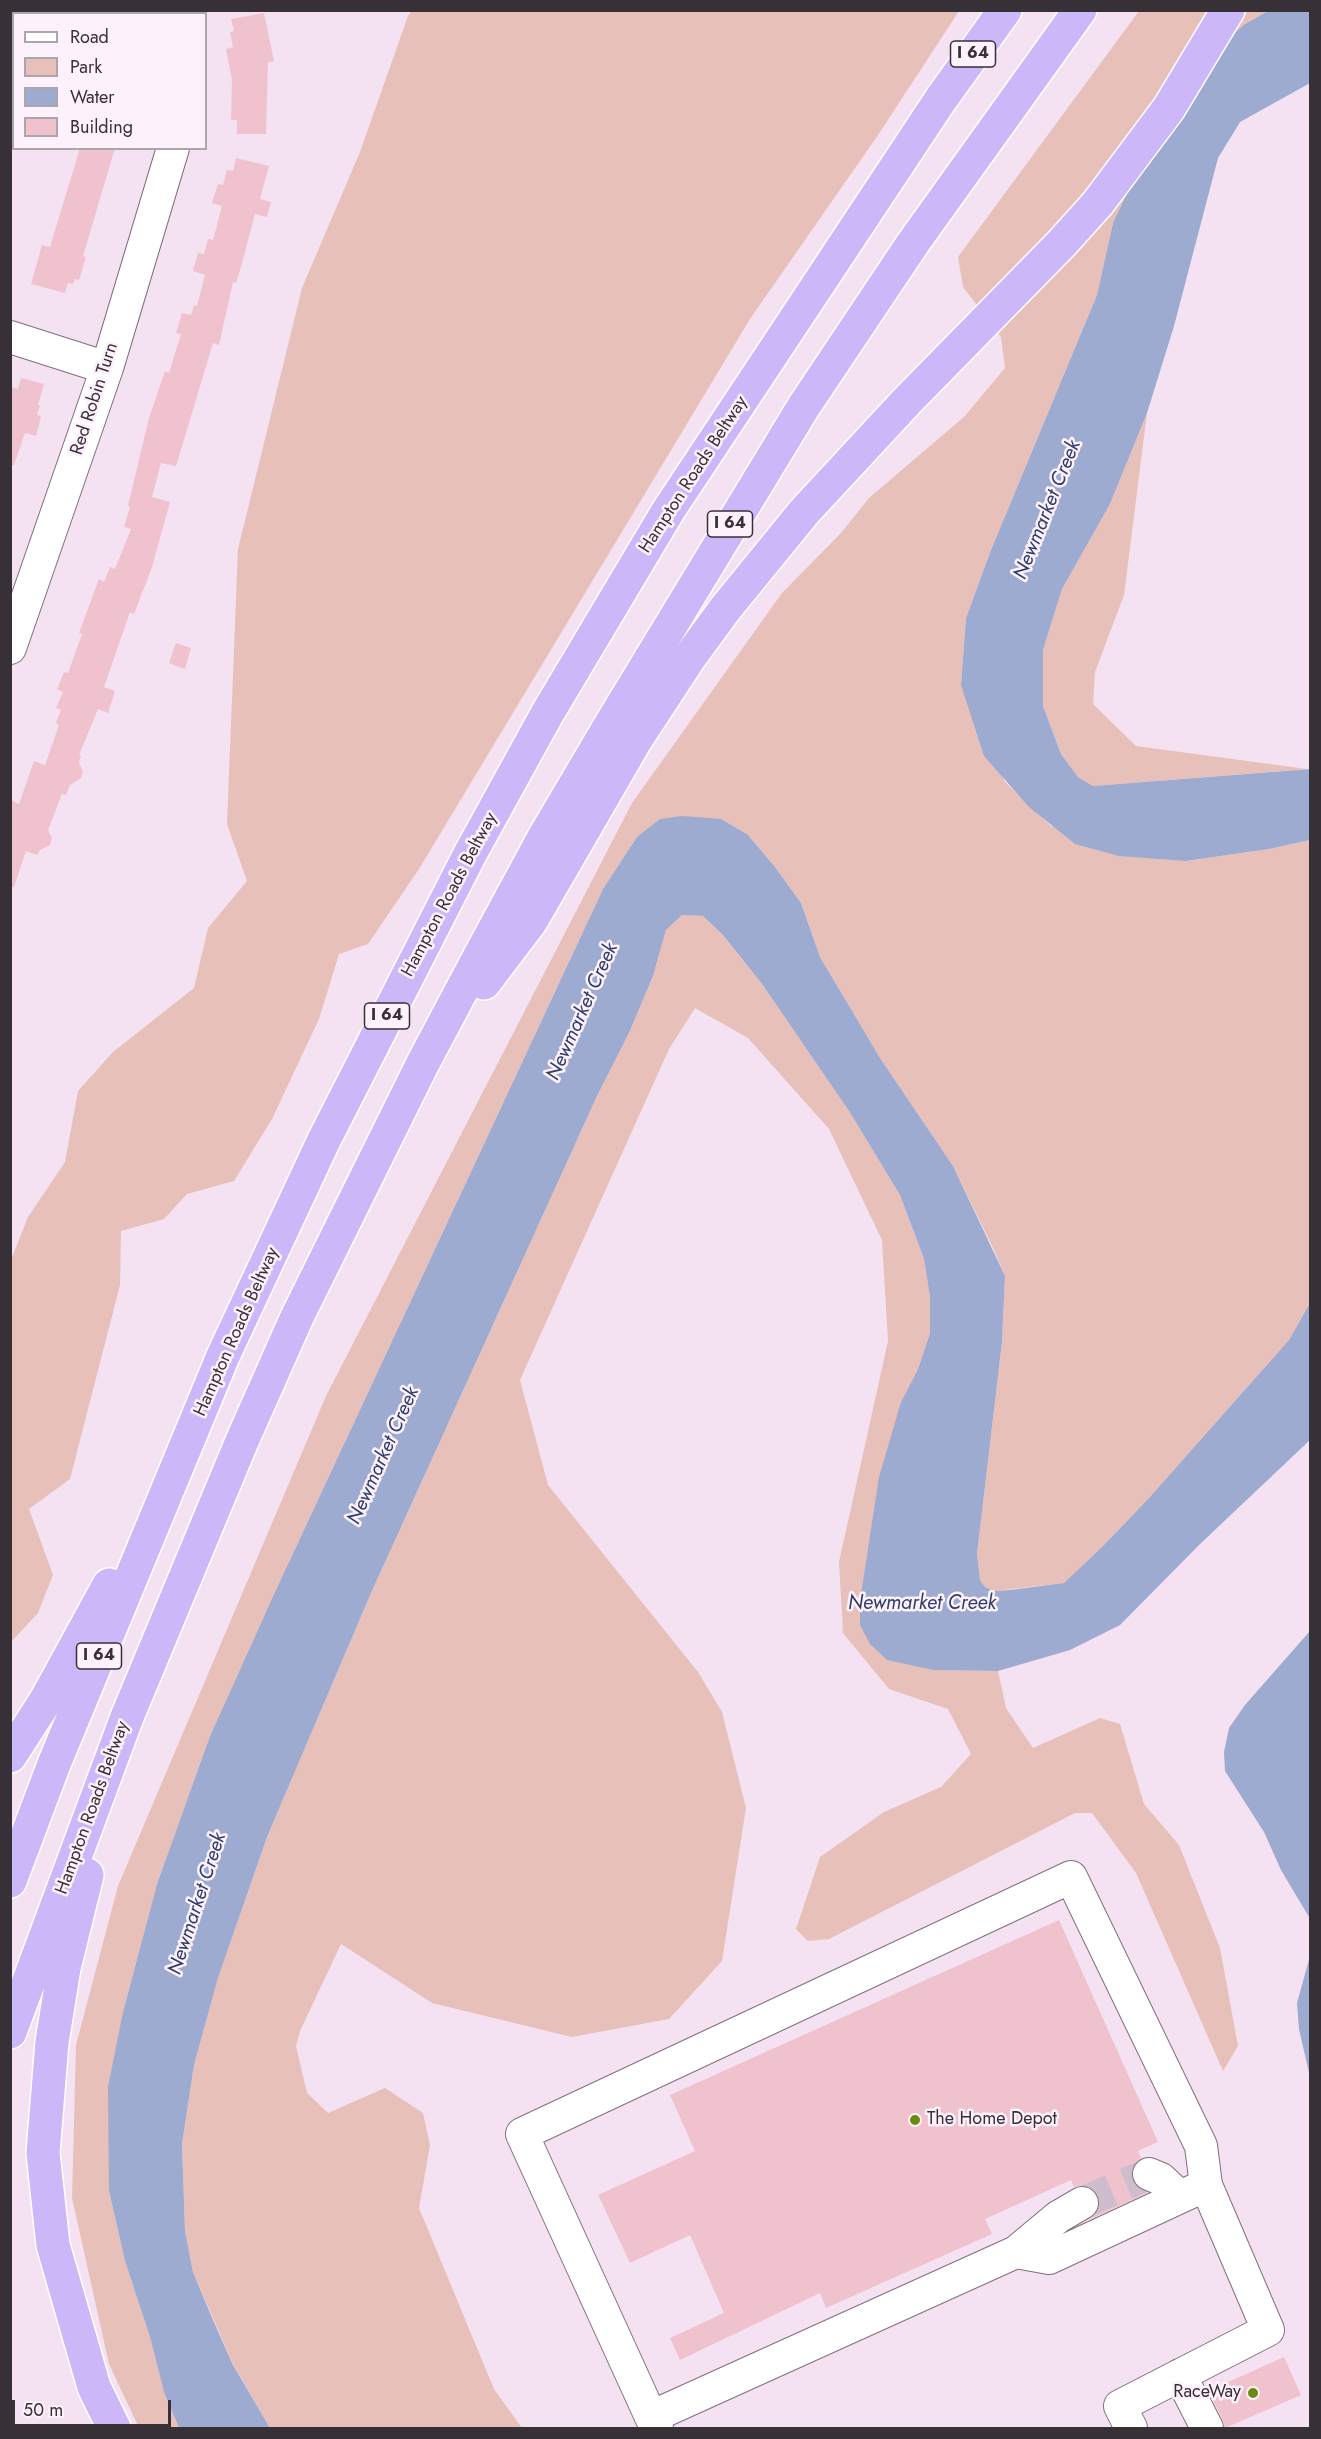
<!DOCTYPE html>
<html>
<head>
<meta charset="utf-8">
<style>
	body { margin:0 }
	#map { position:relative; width:1321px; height:2439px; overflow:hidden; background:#f4e1f2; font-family:Jost,sans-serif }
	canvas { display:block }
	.frame { position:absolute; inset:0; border:12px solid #383037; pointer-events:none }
	.legend { position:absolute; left:12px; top:12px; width:195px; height:138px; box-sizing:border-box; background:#fdf1fb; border:2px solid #aea4ad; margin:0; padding:8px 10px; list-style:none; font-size:18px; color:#383037 }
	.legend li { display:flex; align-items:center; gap:12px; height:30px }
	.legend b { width:30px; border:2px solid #aea4ad }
	.scale { position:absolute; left:12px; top:2400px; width:159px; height:27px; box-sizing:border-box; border:3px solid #383037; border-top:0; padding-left:8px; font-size:18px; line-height:21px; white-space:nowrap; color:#383037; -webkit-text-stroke:4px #fdf1fb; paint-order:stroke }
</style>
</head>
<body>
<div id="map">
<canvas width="1321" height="2439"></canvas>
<div class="frame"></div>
<ul class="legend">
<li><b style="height:8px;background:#fff"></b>Road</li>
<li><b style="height:16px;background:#e7c1b9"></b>Park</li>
<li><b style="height:16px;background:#9cabcf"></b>Water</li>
<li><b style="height:16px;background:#f0c2ce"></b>Building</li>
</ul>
<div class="scale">50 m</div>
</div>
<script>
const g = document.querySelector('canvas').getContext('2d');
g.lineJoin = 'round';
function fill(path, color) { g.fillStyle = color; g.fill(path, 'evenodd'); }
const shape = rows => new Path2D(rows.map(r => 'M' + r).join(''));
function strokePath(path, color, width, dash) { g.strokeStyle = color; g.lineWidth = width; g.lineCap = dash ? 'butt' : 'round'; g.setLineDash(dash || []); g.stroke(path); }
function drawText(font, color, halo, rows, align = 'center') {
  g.font = font + ' Jost,sans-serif'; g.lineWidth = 5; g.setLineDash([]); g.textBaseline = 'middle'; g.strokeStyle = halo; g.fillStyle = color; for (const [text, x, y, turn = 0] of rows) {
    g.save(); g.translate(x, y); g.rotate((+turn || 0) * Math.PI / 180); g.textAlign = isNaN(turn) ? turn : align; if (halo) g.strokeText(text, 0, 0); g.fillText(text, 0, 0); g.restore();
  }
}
const green = shape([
	[412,10,959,11,878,135,750,319,419,869,368,944,339,954,319,1019,272,1119,234,1181,187,1194,164,1219,121,1231,120,1285,70,1479,29,1509,53,1575,38,1613,11,1642,11,1260,28,1217,65,1162,78,1091,113,1052,194,988,208,928,247,881,227,824,238,549,302,288,360,152,408,16],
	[1139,11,1268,11,1245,24,1113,223,1097,295,991,550,966,618,961,685,1005,782,1051,826,1186,861,1269,849,1310,840,1310,1303,1289,1340,1149,1498,1103,1546,1064,1583,994,1591,985,1587,980,1580,977,1554,1002,1342,1005,1276,994,1250,953,1166,880,1058,820,957,801,903,775,867,748,835,637,837,603,889,275,1592,210,1736,157,1884,123,2012,109,2191,125,2261,150,2337,164,2392,179,2428,139,2428,109,2364,72,2198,76,2045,118,1886,326,1396,632,803,782,593,841,533,869,498,964,417,1005,368,1001,337,963,287,958,257],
	[1147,413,1124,595,1095,672,1093,704,1136,746,1307,769,1093,786,1078,777,1061,754,1043,706,1043,650,1062,589,1110,504],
	[682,915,703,916,723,935,762,984,849,1111,900,1195,924,1259,930,1297,930,1333,918,1369,901,1402,860,1601,933,1670,998,1671,1006,1708,1033,1748,1100,1718,1120,1724,1144,1804,1179,1845,1220,1948,1238,2046,1223,2071,1136,1873,1092,1813,1075,1813,829,1939,808,1941,796,1929,820,1857,884,1812,941,1787,971,1754,948,1709,889,1689,843,1633,839,1562,888,1341,882,1240,829,1129,748,1038,695,1008,669,1049,520,1380,548,1485,698,1672,722,1712,746,1808,722,1961,669,2019,572,2037,432,2003,341,1944,300,2031,296,2046,307,2093,328,2113,385,2088,423,2113,430,2145,419,2208,494,2389,522,2428,270,2428,233,2364,193,2272,185,2231,182,2144,194,2065,218,1978,267,1837,371,1593,597,1096,629,1033,653,976,666,930]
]);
const water = shape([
	[1268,11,1310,11,1310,83,1240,122,1218,158,1174,326,1147,413,1110,504,1062,589,1043,650,1043,706,1061,754,1078,777,1093,786,1310,769,1310,840,1269,849,1186,861,1119,856,1075,844,1029,807,984,756,961,685,966,618,991,550,1097,295,1113,223,1123,202,1135,179,1221,45,1245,24],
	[682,816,721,819,748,835,775,867,801,903,820,957,880,1058,953,1166,1005,1276,1002,1342,977,1554,980,1580,985,1587,994,1591,1010,1590,1064,1583,1103,1546,1149,1498,1289,1340,1310,1303,1310,1440,1199,1545,1120,1625,1070,1650,998,1671,933,1670,887,1660,870,1644,860,1625,860,1601,879,1477,901,1402,918,1369,930,1333,930,1297,924,1259,900,1195,849,1111,762,984,723,935,703,916,682,915,666,930,653,976,629,1033,597,1096,371,1593,267,1837,218,1978,194,2065,182,2144,185,2231,193,2272,213,2320,233,2365,270,2428,179,2428,164,2392,150,2337,125,2261,109,2191,108,2087,123,2012,157,1884,210,1736,275,1592,603,889,637,837,660,819],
	[1310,1631,1310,1928,1309,1917,1281,1870,1264,1832,1225,1771,1224,1752,1229,1728,1245,1705],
	[1310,1956,1310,2077,1299,2029,1297,2003]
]);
const building = shape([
	[264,13,274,61,268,62,266,134,237,134,237,120,231,120,232,80,226,49,233,47,230,32,234,31,231,19],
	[80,148,115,148,83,256,86,257,79,280,75,279,73,284,68,283,65,293,31,284,42,245,50,247],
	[236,158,269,166,260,199,271,202,267,217,255,214,241,267,236,283,233,282,219,345,213,343,176,466,161,463,152,497,170,502,152,567,134,614,130,612,104,687,115,691,108,713,98,709,79,755,81,756,79,763,83,771,81,778,70,785,66,795,62,794,48,830,52,838,50,845,40,850,37,855,26,851,14,887,10,886,10,800,19,804,34,761,45,765,59,725,56,723,61,710,56,708,63,692,57,689,64,672,68,673,82,634,79,633,99,579,104,582,110,567,115,569,131,529,124,527,130,507,128,506,149,418,165,371,169,373,181,334,176,333,182,313,191,315,194,305,197,306,205,275,193,271,198,253,204,254,208,239,213,240,222,206,212,203,218,184,223,185,227,170,233,171],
	[21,378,44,384,38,405,40,405,37,415,41,416,36,436,25,433,14,465,10,465,10,387,18,389],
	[176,643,191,648,185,669,169,663],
	[1059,1920,1158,2142,1138,2151,1141,2158,1132,2168,1131,2176,1134,2184,1147,2193,1091,2219,1098,2211,1100,2202,1098,2194,1090,2187,1083,2185,1074,2187,1071,2180,985,2219,992,2234,826,2308,820,2293,680,2360,670,2338,724,2313,690,2235,630,2263,598,2195,695,2151,670,2095],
	[1284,2357,1301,2395,1225,2428,1223,2420,1208,2391]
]);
const minorTunnel = shape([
	[1082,2203,1149,2174]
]);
const minor = shape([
	[165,10,166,14],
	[10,337,107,368],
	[10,648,107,368,173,148],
	[1149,2174,1161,2179,1180,2197],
	[1016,2252,1058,2217,1082,2203],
	[1180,2375,1207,2428],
	[651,2417,522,2134,1071,1877,1201,2146,1206,2185],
	[657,2428,651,2417,1016,2252,1049,2258,1206,2185,1268,2330,1120,2406,1131,2428]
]);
const highway = shape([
	[484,983,531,921,635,741,690,657,725,609,804,512,907,401,1062,243,1098,203,1169,108,1228,10],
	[10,1756,46,1700,109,1585],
	[87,1875,64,1968,52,2042,43,2153,53,2245,94,2387,114,2428],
	[10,1881,54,1764,223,1356,324,1140,470,854,547,714,668,511,941,99,1005,10],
	[10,2032,127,1717,242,1441,297,1317,423,1063,475,965,543,839,611,724,804,406,913,243,1080,10]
]);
const markers = [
	[915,2120,6,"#688b11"],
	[1253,2393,6,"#688b11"]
];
const shields = [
	[973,54,45],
	[730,524,45],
	[387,1016,45],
	[99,1656,45]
];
const shieldNames = [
	["I 64",973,54],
	["I 64",730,524],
	["I 64",387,1016],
	["I 64",99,1656]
];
const streetNames = [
	["Red Robin Turn",95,399,-72],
	["Hampton Roads Beltway",694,475,-57],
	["Hampton Roads Beltway",450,895,-62],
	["Hampton Roads Beltway",237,1332,-66],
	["Hampton Roads Beltway",93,1808,-70]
];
const poiNames = [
	["The Home Depot",927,2120],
	["RaceWay",1241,2393,"right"]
];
const waterNames = [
	["Newmarket Creek",1048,510,-68],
	["Newmarket Creek",583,1012,-66],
	["Newmarket Creek",384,1456,-66],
	["Newmarket Creek",922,1604],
	["Newmarket Creek",198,1904,-72]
];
fill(green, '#e7c1b9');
fill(water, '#9cabcf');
fill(building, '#f0c2ce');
strokePath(minorTunnel, '#cebecd', 32, [32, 16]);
strokePath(minor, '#806f7e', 34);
strokePath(highway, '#fff', 36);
strokePath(minor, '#fff', 32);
strokePath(highway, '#ccb7f8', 33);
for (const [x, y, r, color] of markers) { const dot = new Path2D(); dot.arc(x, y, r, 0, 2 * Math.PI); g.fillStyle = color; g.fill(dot); strokePath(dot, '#fdf1fb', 2); }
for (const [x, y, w] of shields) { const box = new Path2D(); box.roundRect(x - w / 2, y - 13, w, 26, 4.5); g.fillStyle = '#fdf1fb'; g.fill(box); strokePath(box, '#383037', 1.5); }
drawText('bold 16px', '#383037', null, shieldNames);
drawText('18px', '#383037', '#fdf1fb', streetNames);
drawText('18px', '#383037', '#fdf1fb', poiNames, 'left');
drawText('italic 20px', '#2d3d6d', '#fdf1fb', waterNames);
</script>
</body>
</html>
